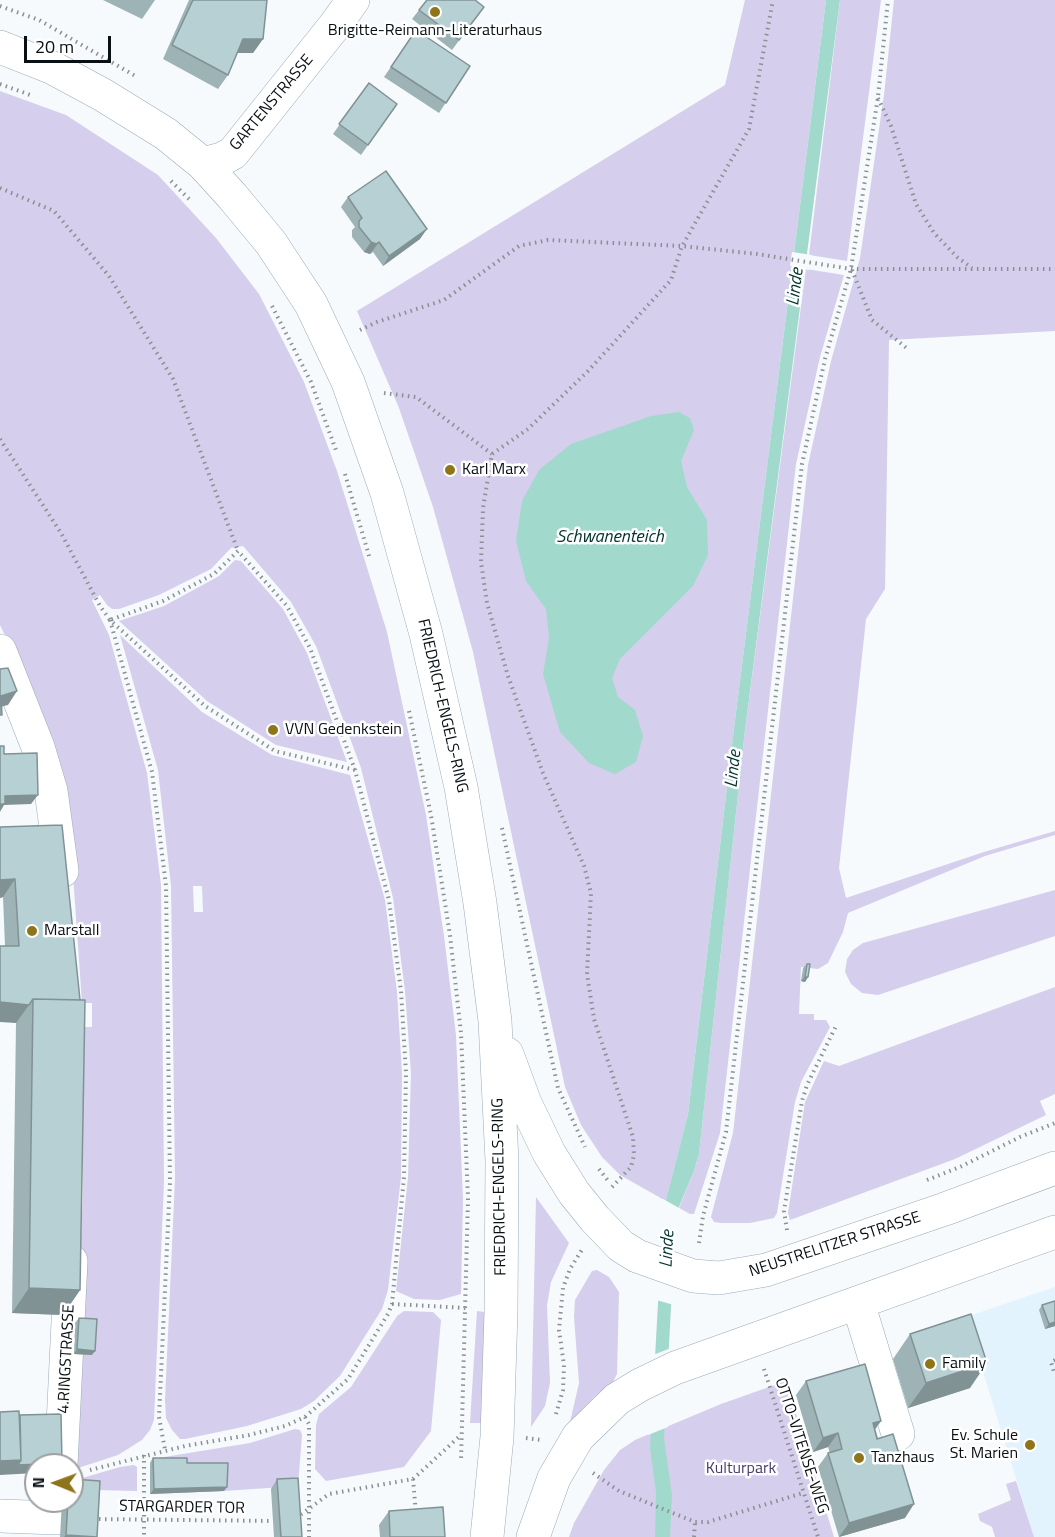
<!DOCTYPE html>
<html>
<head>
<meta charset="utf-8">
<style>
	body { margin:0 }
	#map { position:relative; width:1055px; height:1537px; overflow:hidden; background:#f6fafc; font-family:"Titillium Web",sans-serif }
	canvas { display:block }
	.north { position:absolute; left:24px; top:1453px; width:60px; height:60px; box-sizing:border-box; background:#fff; border:2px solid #9d9fa1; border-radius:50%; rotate:271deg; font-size:16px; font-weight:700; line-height:24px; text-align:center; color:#091014 }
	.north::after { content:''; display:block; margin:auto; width:21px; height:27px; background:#8f751a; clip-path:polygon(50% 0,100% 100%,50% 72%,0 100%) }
	.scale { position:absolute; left:24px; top:36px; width:87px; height:27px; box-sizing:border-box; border:3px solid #091014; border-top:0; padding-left:8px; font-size:18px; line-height:21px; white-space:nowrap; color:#091014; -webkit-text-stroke:4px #fff; paint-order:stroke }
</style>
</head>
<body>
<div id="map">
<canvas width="1055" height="1537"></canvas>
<div class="north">N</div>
<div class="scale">20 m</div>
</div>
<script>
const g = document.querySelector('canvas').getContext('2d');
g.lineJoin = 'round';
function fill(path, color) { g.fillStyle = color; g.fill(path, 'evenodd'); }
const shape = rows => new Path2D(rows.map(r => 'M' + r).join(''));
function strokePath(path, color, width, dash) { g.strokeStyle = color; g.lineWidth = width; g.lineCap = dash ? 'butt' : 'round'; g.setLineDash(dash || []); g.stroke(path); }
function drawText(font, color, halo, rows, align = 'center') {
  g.font = font + ' "Titillium Web",sans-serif'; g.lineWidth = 5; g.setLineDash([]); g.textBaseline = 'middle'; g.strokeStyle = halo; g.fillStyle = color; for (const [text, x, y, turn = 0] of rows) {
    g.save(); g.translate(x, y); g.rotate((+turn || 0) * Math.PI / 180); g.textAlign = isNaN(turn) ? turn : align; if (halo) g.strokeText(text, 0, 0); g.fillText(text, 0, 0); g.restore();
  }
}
const built = shape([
	[1055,1287,1055,1537,1034,1537,966,1317]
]);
const green = shape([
	[745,0,826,0,734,728,688,1114,666,1201,620,1175,602,1157,581,1125,565,1087,473,652,433,507,399,408,357,311,725,85],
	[840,0,881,0,847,261,809,255],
	[894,0,1055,0,1055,331,889,340,885,589,866,619,839,868,846,898,984,852,1055,831,1055,835,985,856,848,913,843,932,828,963,818,969,801,967,799,1014,814,1014,814,1020,826,1020,830,1027,801,1082,795,1102,777,1213,774,1218,750,1223,721,1223,714,1222,711,1217,733,1133,808,465,831,361,860,258,884,95],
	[0,91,66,115,158,175,216,238,259,294,304,382,337,471,387,632,426,815,444,936,456,1035,463,1199,461,1294,440,1300,414,1299,396,1291,408,1177,411,1073,405,991,393,898,361,768,316,646,291,602,243,546,231,548,211,569,159,595,119,609,112,609,107,605,100,595,92,600,109,635,147,773,161,885,164,1182,154,1420,150,1430,142,1440,118,1455,72,1470,83,1191,82,1027,92,1027,92,1003,82,1003,73,875,23,674,0,625],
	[806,269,844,275,820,357,796,464,720,1133,694,1214,690,1214,679,1208,694,1171,699,1154,745,730],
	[235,560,241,561,283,609,307,653,347,762,276,745,207,701,119,621,164,606,219,576],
	[120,635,202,712,272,755,350,775,385,900,397,992,402,1073,401,1177,388,1290,382,1309,340,1376,314,1401,301,1409,247,1426,185,1439,180,1439,172,1430,166,1418,165,1400,175,1179,171,886,158,770],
	[193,886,202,886,203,912,194,912],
	[1055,890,1055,936,878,995,862,993,851,984,845,972,847,959,853,950,863,943],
	[1055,987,1055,1094,1040,1101,1046,1115,955,1159,790,1220,788,1213,805,1102,824,1061,839,1066],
	[536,1197,569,1243,551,1282,547,1305,550,1383,545,1406,531,1427],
	[597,1270,609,1277,619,1292,617,1374,613,1382,594,1397,570,1422,579,1383,574,1317,575,1300,592,1271],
	[404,1311,433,1312,441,1320,431,1431,404,1467,326,1481,315,1469,316,1425,319,1414,351,1387,397,1316],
	[477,1311,485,1312,483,1423,470,1423],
	[786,1381,834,1537,569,1537,574,1523,604,1470,620,1450,635,1440,721,1404],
	[295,1429,300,1430,302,1435,298,1486,224,1491,184,1468,183,1463,150,1463,152,1459,250,1443],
	[134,1465,137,1467,137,1491,94,1490,72,1481,120,1467],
	[1016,1481,1034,1537,995,1537,992,1527,980,1521,978,1514,1011,1500,1006,1484]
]);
const water = shape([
	[826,0,840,0,745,730,699,1154,694,1171,676,1214,664,1438,672,1495,670,1537,655,1537,656,1492,650,1448,663,1212,688,1114,734,728],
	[679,412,690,418,694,430,681,461,687,487,707,520,708,555,693,586,620,659,612,678,618,697,635,710,643,736,636,762,615,774,589,763,560,732,543,674,549,638,546,609,526,581,516,541,522,501,539,470,571,444,651,416]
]);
const pier = shape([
	[792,252,812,255,809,270,790,266],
	[663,1199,681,1209,679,1215,668,1427,648,1435,653,1311],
	[656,1300,674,1305,671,1348,653,1355]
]);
const path = shape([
	[0,6,39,20,137,77],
	[0,84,33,96],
	[878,98,891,126,916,204,934,233,957,257,972,268],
	[171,181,191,201],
	[0,188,54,211,109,276,173,379,238,551],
	[852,270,872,320,909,350],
	[272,306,311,382,337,453],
	[360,330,377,322,444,300,519,246,548,240,682,246,757,254,851,269,1055,269],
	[384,393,416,397,492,454],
	[0,439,61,533,100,606,110,620,205,706,275,751,355,770],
	[345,474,369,556],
	[110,620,152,772,166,886,170,1182,159,1417,165,1450],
	[409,711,431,815,450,935,461,1033,468,1198,461,1461],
	[502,828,558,1088,585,1147],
	[599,1169,609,1182],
	[927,1180,960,1167,1020,1137,1055,1123],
	[612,1187,631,1167,634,1155,633,1137,594,1019,587,974,591,893,584,866,543,773,508,676,487,603,481,562,483,508,492,454,528,429,588,371,671,280,682,246,749,129,773,0],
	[787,1230,784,1211,802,1101,807,1085,837,1024],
	[699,1243,703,1216,726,1132,802,464,825,359,851,269,878,97,888,0],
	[392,1304,466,1308],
	[1055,1360,1051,1362,1055,1375],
	[764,1369,818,1537],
	[556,1414,563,1390,564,1365,559,1330,563,1288,570,1269,583,1248],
	[305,1417,309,1424,309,1537],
	[526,1438,542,1440],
	[144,1455,144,1537],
	[90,1470,185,1446,249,1435,285,1426,305,1417,348,1379,388,1314,392,1304,404,1177,406,1073,401,991,389,900,355,770,310,648,287,606,238,551,214,574,163,601,110,620],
	[593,1473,619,1491,695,1522,708,1522,803,1493],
	[413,1479,416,1514],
	[296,1518,329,1494,413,1479,461,1435],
	[93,1519,273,1521],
	[694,1537,695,1522]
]);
const minor = shape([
	[203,164,222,159,233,153,336,24,353,0],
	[0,651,38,747,51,791,62,871],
	[858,1303,898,1434],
	[61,1465,71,1261],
	[0,1516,57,1518]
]);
const major = shape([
	[0,47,53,68,103,95,166,134,203,164,233,197,271,243,311,304,348,382,387,493,426,634,461,787,480,903,495,1021,502,1161,501,1312,497,1437,487,1537],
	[507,1054,525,1103,549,1153,574,1193,595,1219,621,1246,637,1256,693,1276,719,1278,766,1270,945,1209,1055,1168],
	[533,1537,554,1478,578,1437,617,1399,640,1385,675,1368,1055,1232]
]);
const wall = shape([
	[103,0,155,0,142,19],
	[189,0,267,0,263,39,253,53,237,53,228,75,218,89,163,59],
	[427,0,484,7,452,50,412,19],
	[416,30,470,66,439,113,384,77],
	[369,83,397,104,361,155,333,134],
	[348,197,420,239,383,266,373,252,370,254,364,252,352,237,352,230,355,227,341,207],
	[62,825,80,1290,63,1315,12,1313,16,1023,5,946,3,897,0,898,0,827],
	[807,964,808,977,805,982,801,981,803,968],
	[1042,1305,1055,1326,1045,1329,1039,1310],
	[79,1318,92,1355,74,1354,75,1323],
	[910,1334,970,1388,908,1408,893,1359],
	[806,1381,881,1421,875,1429,905,1518,839,1537,818,1467,828,1453,830,1453,828,1447,813,1452,796,1395],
	[153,1458,187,1463,224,1491,150,1494,150,1463],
	[277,1479,302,1537,274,1537,271,1489],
	[62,1501,72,1501,97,1537,60,1537],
	[389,1511,445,1537,380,1537,379,1525]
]);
const shadedWall = shape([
	[243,39,263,39,253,53,233,53],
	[427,229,420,239,383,266,389,256],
	[371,242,379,242,370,254,364,252],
	[17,691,8,705,0,707,1,696],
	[38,795,31,804,4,805,0,812,0,803,5,796],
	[15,879,3,897,0,898,0,880],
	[805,977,808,977,805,982,801,981],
	[0,1002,29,1005,16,1023,0,1022],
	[29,1288,80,1290,63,1315,12,1313],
	[1055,1322,1055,1326,1045,1329,1049,1324],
	[77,1349,95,1351,92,1355,74,1354],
	[987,1363,970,1388,908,1408,926,1383],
	[881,1421,871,1435,873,1423],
	[838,1433,828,1447,813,1452,823,1438],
	[21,1460,62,1463,61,1465,36,1465,36,1473,0,1475,0,1461],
	[227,1487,224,1491,150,1494,154,1489],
	[914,1504,905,1518,839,1537,849,1523],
	[66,1535,97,1537,64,1537]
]);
const building = shape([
	[193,0,267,0,263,39,243,39,228,75,172,45,193,0],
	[427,0,475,0,484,7,459,40,419,10,427,0],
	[416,30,470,66,446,103,391,67,416,30],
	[369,83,397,104,368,145,339,124,369,83],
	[386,171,427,229,389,256,379,242,376,244,371,242,359,227,359,221,362,218,348,197,386,171],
	[8,668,17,691,1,696,2,715,0,715,0,669,8,668],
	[0,746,4,746,4,754,37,753,38,795,5,796,5,804,0,804,0,746],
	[62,825,80,1000,33,999,29,1005,0,1002,0,946,19,946,15,879,0,880,0,827,62,825],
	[807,964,810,964,808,977,805,977,807,964],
	[33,999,85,1000,80,1290,29,1288,33,999],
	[1055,1301,1055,1322,1049,1324,1042,1305,1055,1301],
	[971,1314,987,1363,926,1383,910,1334,971,1314],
	[79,1318,97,1319,95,1351,77,1349,79,1318],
	[865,1364,881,1421,873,1423,877,1439,893,1434,914,1504,849,1523,828,1453,842,1449,838,1433,823,1438,806,1381,865,1364],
	[19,1411,21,1460,0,1461,0,1412,19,1411],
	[61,1414,62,1463,18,1465,21,1460,20,1415,61,1414],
	[153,1458,187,1458,187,1463,228,1463,227,1487,154,1489,153,1458],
	[298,1478,302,1537,281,1537,277,1479,298,1478],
	[72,1479,100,1481,97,1537,66,1535,68,1501,72,1501,72,1479],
	[443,1507,445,1537,390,1537,389,1511,443,1507]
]);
const markers = [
	[435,12,6,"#8f751a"],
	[450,470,6,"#8f751a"],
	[273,730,6,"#8f751a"],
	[32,931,6,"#8f751a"],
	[930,1364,6,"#8f751a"],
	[1030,1445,6,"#8f751a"],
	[859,1458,6,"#8f751a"]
];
const poiNames = [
	["Brigitte-Reimann-Literaturhaus",435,31,"center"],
	["Karl Marx",462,470],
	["VVN Gedenkstein",285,730],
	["Marstall",44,931],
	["Family",942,1364],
	["Ev. Schule",1018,1436,"right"],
	["St. Marien",1018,1454,"right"],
	["Tanzhaus",871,1458]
];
const streetNames = [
	["GARTENSTRASSE",272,103,-50],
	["FRIEDRICH-ENGELS-RING",442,706,77],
	["FRIEDRICH-ENGELS-RING",500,1187,-91],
	["NEUSTRELITZER STRASSE",835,1245,-18],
	["4.RINGSTRASSE",67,1359,-87],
	["OTTO-VITENSE-WEG",801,1446,72],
	["STARGARDER TOR",182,1508,1]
];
const parkNames = [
	["Kulturpark",741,1469]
];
const waterNames = [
	["Linde",796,287,-83],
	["Schwanenteich",610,538],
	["Linde",734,769,-84],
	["Linde",668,1249,-87]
];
fill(built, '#e3f3fe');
fill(green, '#d5ceec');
fill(water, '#a1dacd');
fill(pier, '#f6fafc');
strokePath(minor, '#99abb8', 34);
strokePath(major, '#99abb8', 34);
strokePath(path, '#8b9093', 4, [1.5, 4.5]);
strokePath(minor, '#fff', 33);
strokePath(major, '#fff', 33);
fill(wall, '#9db3b6');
fill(shadedWall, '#809294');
fill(building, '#b7d0d4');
strokePath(building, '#809294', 1.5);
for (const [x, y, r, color] of markers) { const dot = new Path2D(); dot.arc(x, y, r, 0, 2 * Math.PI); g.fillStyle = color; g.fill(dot); strokePath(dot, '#fff', 2); }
drawText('16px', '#091014', '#fff', poiNames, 'left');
drawText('16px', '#091014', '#fff', streetNames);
drawText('16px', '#4b3b71', '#fff', parkNames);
drawText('italic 18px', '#00342c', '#fff', waterNames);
</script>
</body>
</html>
